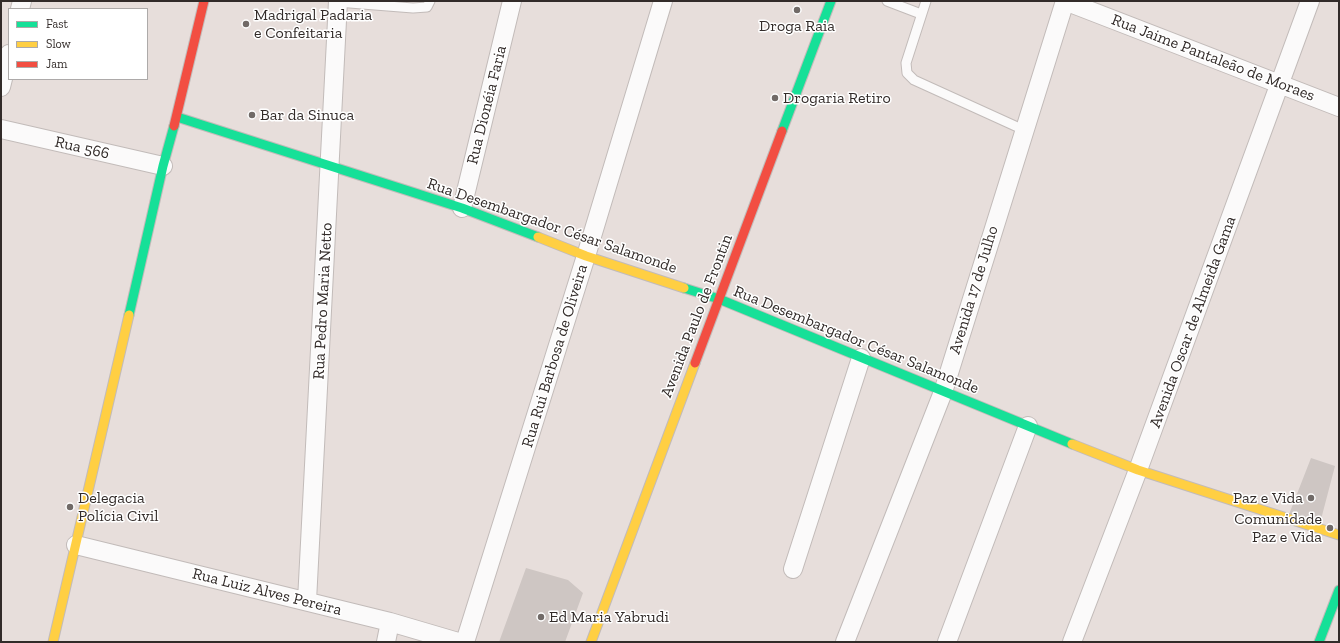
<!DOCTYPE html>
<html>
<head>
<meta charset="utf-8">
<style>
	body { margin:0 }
	#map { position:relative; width:1340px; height:643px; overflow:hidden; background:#e7dedb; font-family:"Zilla Slab",serif }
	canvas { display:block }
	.frame { position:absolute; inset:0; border:2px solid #322b29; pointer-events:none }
	.legend { position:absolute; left:8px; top:8px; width:140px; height:72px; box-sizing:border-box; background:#fff; border:1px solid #adaaa9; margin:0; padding:5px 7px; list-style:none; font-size:12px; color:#322b29 }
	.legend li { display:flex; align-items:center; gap:8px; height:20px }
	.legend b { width:20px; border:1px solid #adaaa9 }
</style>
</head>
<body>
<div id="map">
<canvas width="1340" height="643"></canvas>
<div class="frame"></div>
<ul class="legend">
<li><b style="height:5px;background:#16e098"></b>Fast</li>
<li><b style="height:5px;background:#ffcf43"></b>Slow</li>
<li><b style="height:5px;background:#f24e42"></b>Jam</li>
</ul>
</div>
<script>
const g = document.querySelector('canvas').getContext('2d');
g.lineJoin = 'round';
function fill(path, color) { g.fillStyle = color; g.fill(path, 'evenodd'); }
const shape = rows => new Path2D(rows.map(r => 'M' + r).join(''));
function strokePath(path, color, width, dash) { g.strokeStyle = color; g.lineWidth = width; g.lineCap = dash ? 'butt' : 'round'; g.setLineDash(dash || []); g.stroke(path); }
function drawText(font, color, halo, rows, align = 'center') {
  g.font = font + ' "Zilla Slab",serif'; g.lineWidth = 3; g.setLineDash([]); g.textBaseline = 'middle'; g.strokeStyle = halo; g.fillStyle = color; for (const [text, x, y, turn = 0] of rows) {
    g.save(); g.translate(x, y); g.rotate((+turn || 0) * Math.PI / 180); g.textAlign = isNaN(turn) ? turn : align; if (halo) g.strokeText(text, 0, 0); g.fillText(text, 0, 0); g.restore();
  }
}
const building = shape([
	[1311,458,1335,466,1319,527,1288,517],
	[526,568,568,580,583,593,565,642,499,642]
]);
const lane = shape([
	[887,1,921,14],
	[926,1,906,63,907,73,914,80,1024,130],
	[337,2,413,8,427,7,430,1]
]);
const street = shape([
	[1065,1,1339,107],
	[20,9,22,1],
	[1,87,9,54],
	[1,129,163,166],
	[462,208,512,1],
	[76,545,390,622,458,642],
	[793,569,861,358],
	[307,601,338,1],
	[386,642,390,622],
	[465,642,586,256,663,1],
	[845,642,943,392,1065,1],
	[947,642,1028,426],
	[1072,642,1138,470,1310,1]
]);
const fast = shape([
	[177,117,462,208,538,237],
	[782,131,831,1],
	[684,288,719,299,1072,444],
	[129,315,163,166,174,126],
	[1319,642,1339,590]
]);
const slow = shape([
	[538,237,586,256,684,288],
	[1072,444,1138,470,1339,535],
	[53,642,129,315],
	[591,642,695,363]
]);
const jam = shape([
	[174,126,204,1],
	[695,363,782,131]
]);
const markers = [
	[797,10,4,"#716a67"],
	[246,24,4,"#716a67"],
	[775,98,4,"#716a67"],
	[252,115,4,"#716a67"],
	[1311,498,4,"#716a67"],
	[70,507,4,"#716a67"],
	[1330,528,4,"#716a67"],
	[541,617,4,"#716a67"]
];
const poiNames = [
	["Madrigal Padaria",254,15],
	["e Confeitaria",254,33],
	["Droga Raia",797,26,"center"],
	["Drogaria Retiro",783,98],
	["Bar da Sinuca",260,115],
	["Delegacia",78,498],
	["Polícia Civil",78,516],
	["Paz e Vida",1303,498,"right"],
	["Comunidade",1322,519,"right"],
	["Paz e Vida",1322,537,"right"],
	["Ed Maria Yabrudi",549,617]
];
const streetNames = [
	["Rua Jaime Pantaleão de Moraes",1213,58,21],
	["Rua Dionéia Faria",487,105,-76],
	["Rua 566",82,148,13],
	["Rua Desembargador César Salamonde",552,226,19],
	["Avenida 17 de Julho",974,290,-73],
	["Rua Pedro Maria Netto",323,301,-87],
	["Avenida Paulo de Frontin",697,316,-69],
	["Avenida Oscar de Almeida Gama",1193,322,-70],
	["Rua Desembargador César Salamonde",856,340,22],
	["Rua Rui Barbosa de Oliveira",555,356,-73],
	["Rua Luiz Alves Pereira",267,592,14]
];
fill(building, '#cec6c3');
strokePath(lane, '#c2bbb9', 11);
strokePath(street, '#c2bbb9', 20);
strokePath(fast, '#c2bbb9', 11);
strokePath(slow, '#c2bbb9', 11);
strokePath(jam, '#c2bbb9', 11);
strokePath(lane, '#fbfafa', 9);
strokePath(street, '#fbfafa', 18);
strokePath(fast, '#16e098', 9);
strokePath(slow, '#ffcf43', 9);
strokePath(jam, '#f24e42', 9);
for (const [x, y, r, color] of markers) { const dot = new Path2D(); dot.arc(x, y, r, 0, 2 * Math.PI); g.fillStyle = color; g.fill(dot); strokePath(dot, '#fff', 1.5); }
drawText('16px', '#322b29', '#fff', poiNames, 'left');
drawText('16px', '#322b29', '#fff', streetNames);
</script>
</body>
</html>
